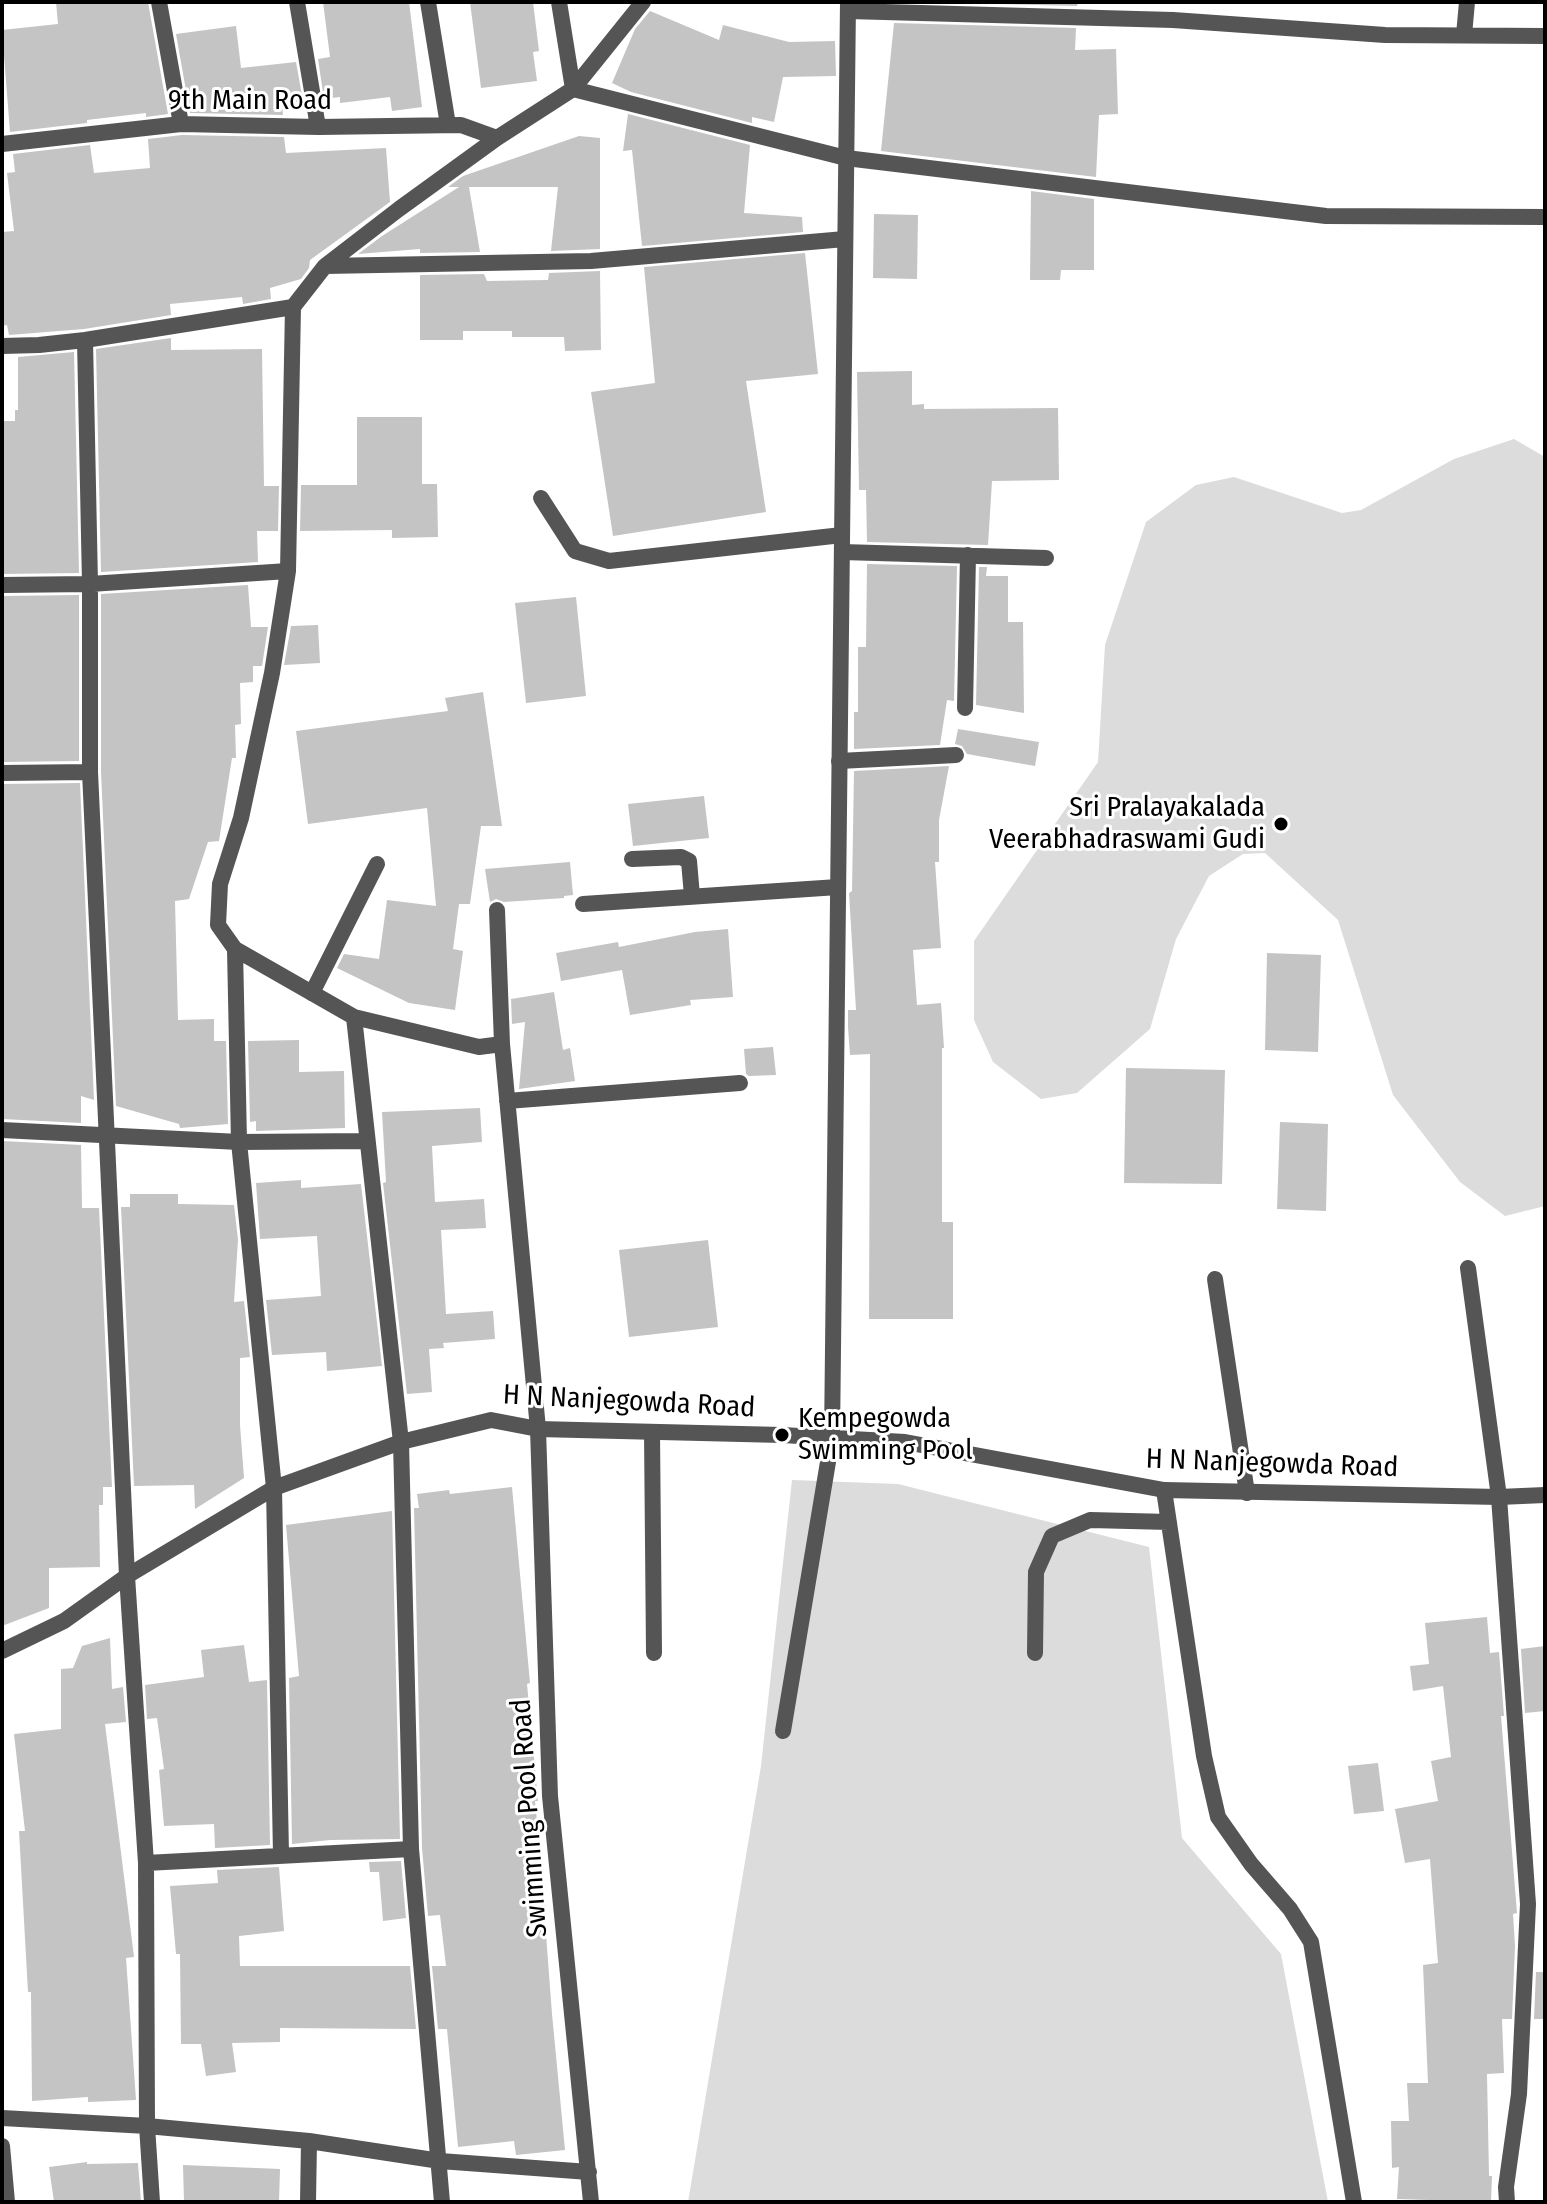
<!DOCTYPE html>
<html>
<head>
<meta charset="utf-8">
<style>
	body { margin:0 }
	#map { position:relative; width:1547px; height:2204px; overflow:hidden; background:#fff; font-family:"Fira Sans Condensed",sans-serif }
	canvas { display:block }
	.frame { position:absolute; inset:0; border:4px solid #000; pointer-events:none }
</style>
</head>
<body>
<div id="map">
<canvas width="1547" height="2204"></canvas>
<div class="frame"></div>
</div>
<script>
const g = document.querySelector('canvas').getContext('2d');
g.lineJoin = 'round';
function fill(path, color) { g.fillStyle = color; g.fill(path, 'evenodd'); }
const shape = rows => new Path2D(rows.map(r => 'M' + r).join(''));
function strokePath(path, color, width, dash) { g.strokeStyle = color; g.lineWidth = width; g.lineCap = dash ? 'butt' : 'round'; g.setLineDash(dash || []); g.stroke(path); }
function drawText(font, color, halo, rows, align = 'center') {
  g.font = font + ' "Fira Sans Condensed",sans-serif'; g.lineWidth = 6; g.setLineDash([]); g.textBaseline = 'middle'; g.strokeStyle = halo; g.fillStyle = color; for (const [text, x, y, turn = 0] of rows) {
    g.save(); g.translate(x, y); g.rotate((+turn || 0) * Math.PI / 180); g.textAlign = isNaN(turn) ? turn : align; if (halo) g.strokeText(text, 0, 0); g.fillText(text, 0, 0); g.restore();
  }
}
const green = shape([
	[1514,439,1545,457,1545,1206,1505,1216,1460,1182,1393,1095,1338,920,1265,853,1243,854,1209,876,1176,939,1150,1029,1077,1093,1041,1099,993,1062,974,1020,974,941,1098,762,1105,645,1146,522,1196,485,1234,477,1342,513,1361,510,1454,459],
	[792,1480,898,1484,1149,1547,1182,1838,1281,1954,1328,2202,688,2202,761,1766]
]);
const building = shape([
	[56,2,148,2,168,114,146,117,146,113,87,120,87,123,10,132,2,30,58,24],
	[323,2,409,2,422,107,392,111,390,97,340,103,340,97,324,99,318,59,330,57],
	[470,2,533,2,539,51,533,52,537,81,481,88],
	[920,2,1078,2,1077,6],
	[650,11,719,40,723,25,789,42,835,41,836,76,783,77,774,122,752,117,752,123,631,92,612,83,635,29],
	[894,23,1076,28,1075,50,1116,49,1118,114,1099,115,1096,177,881,151],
	[236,26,241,68,296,62,303,101,282,104,283,115,190,113,176,34],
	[628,114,750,145,744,213,802,217,803,232,642,246,632,150,623,151],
	[182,135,284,137,286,153,386,148,390,202,310,260,309,268,301,279,270,288,271,299,243,304,242,297,170,304,171,315,84,329,9,335,7,325,2,326,2,232,14,231,7,173,15,172,13,154,90,145,94,173,150,168,148,139],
	[579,136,600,138,600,249,551,251,558,187,469,187,480,252,420,253,420,249,358,254,382,236,459,187,448,187,463,176],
	[1031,191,1094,199,1094,270,1061,270,1060,280,1030,280],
	[874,214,918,215,917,279,873,278],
	[805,253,818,374,746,381,766,512,613,536,591,392,655,383,644,267],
	[600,271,601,350,565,351,564,337,512,337,512,331,463,331,463,340,420,340,420,275,484,274,487,281,548,280,549,273],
	[171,338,171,350,262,349,264,486,279,486,278,531,257,531,258,562,101,572,96,349],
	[74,352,79,573,2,574,2,421,15,421,15,410,18,410,18,357],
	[912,371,912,405,924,404,924,409,1058,408,1059,480,992,481,988,545,867,542,866,490,859,490,857,372],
	[357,417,422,417,422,484,437,484,438,537,392,538,392,530,300,531,301,485,357,485],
	[867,564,957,566,954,701,947,700,940,745,854,749,854,712,858,712,858,647,866,647],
	[979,567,987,567,986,576,1008,576,1008,622,1023,622,1024,713,976,705],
	[248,585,251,627,268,627,262,666,253,666,253,682,240,683,241,724,235,725,236,758,232,758,219,841,208,842,189,899,175,901,178,1020,214,1019,214,1041,226,1041,228,1124,180,1128,179,1124,116,1106,101,772,101,594],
	[79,595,79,761,2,762,2,596],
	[576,597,586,696,526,703,515,603],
	[318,625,320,663,284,665,291,626],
	[483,692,502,826,481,826,470,904,459,904,453,949,463,951,455,1010,409,1003,337,968,344,954,379,959,387,900,436,906,427,808,308,824,296,731,448,711,445,698],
	[958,729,1039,742,1035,766,967,754,962,746,955,744],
	[949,766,939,820,939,862,935,862,941,948,913,950,917,1005,941,1003,944,1048,942,1048,942,1222,953,1222,953,1319,869,1319,870,1054,850,1055,848,1027,848,1010,856,1010,849,893,852,891,854,771],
	[80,783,94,1100,81,1096,81,1123,2,1119,2,784],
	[704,796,709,838,633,846,628,804],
	[570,862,573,895,564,896,564,898,504,902,496,899,490,902,485,869],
	[728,929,733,997,690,1000,691,1005,630,1015,622,970,561,981,556,953,618,942,619,947,695,932],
	[1267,953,1321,955,1318,1052,1265,1050],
	[554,992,563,1050,570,1048,575,1081,519,1089,525,1022,512,1024,511,999],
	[299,1040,299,1072,344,1071,345,1128,256,1131,256,1121,250,1122,248,1041],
	[773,1047,776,1075,749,1076,746,1074,744,1049],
	[1126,1068,1225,1070,1222,1184,1124,1183],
	[480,1108,482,1142,432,1146,435,1202,484,1199,486,1228,441,1230,446,1314,493,1311,495,1339,443,1343,444,1348,429,1349,432,1392,407,1394,383,1183,386,1182,382,1112],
	[1280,1122,1328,1124,1326,1211,1277,1209],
	[2,1141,81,1145,82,1208,99,1208,112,1487,103,1487,103,1505,99,1505,100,1567,49,1568,49,1608,2,1626],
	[301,1180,301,1188,361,1184,382,1366,327,1371,326,1352,272,1355,266,1300,321,1296,317,1236,260,1239,256,1183],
	[130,1194,178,1194,178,1204,234,1205,238,1240,234,1302,244,1301,250,1357,240,1358,240,1425,244,1478,195,1509,194,1485,134,1486,121,1207,130,1207],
	[708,1240,718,1327,629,1337,619,1250],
	[512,1487,530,1683,527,1684,538,1801,535,1801,547,1921,545,1921,552,2014,565,2150,516,2155,514,2141,458,2147,447,2029,438,2029,432,1966,446,1966,440,1915,428,1916,422,1848,414,1508,419,1508,417,1494,449,1490,450,1494],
	[392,1511,400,1839,330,1840,292,1844,289,1678,299,1676,286,1525],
	[1487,1617,1490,1653,1499,1652,1504,1716,1501,1716,1517,1913,1513,1914,1515,1946,1512,2019,1502,2019,1504,2073,1487,2074,1489,2176,1492,2176,1491,2202,1397,2199,1399,2167,1392,2168,1391,2121,1409,2121,1407,2083,1428,2083,1423,1965,1438,1963,1430,1859,1405,1863,1395,1809,1438,1801,1431,1761,1451,1757,1443,1686,1413,1691,1410,1666,1429,1664,1425,1623],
	[110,1638,112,1689,123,1687,126,1722,105,1724,134,1957,126,1958,136,2100,88,2102,88,2097,32,2101,31,1992,28,1992,19,1831,25,1831,14,1734,61,1729,61,1669,73,1668,82,1646],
	[244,1645,249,1682,267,1680,270,1845,215,1848,214,1824,164,1826,159,1770,164,1769,157,1718,147,1719,145,1685,204,1677,201,1650],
	[1545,1646,1545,1711,1525,1713,1521,1649],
	[1378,1763,1384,1811,1354,1814,1348,1766],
	[401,1861,406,1918,383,1921,379,1872,370,1872,369,1862],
	[279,1867,284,1931,239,1936,240,1966,410,1966,416,2029,280,2028,280,2042,232,2043,236,2072,206,2076,201,2044,181,2044,180,1954,176,1954,170,1886,218,1883,217,1870],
	[1536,1972,1545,1972,1545,2019,1534,2019],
	[87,2162,87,2164,138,2163,141,2202,54,2202,49,2167],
	[183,2165,280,2169,279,2202,184,2202]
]);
const service = shape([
	[541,498,575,551,609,561,842,535],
	[632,859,681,857,689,861,692,896],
	[312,993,377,864],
	[1215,1279,1247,1493],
	[652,1432,654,1653],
	[783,1731,832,1438]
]);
const minor = shape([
	[159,2,181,124],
	[297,2,318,127],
	[428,2,448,125],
	[559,2,573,89,846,158,1326,216,1545,217],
	[848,11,1173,20,1385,35,1545,36],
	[1464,35,1467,2],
	[2,144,181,124,318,127,461,125,497,138],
	[325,266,591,261,845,239],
	[85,340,90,584,90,772,127,1576,146,1863,147,2126,152,2202],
	[2,346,39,345,85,340,293,307],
	[842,552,1046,558],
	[2,585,90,584,288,571],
	[965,708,968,555],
	[839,761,956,755],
	[2,773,90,772],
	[583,904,838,887],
	[497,910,502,1044],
	[235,949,239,1142,367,1141],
	[354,1017,401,1442,411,1849,442,2202],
	[507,1101,740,1083],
	[2,1130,239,1142,274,1488,281,1855],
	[1468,1268,1499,1497,1528,1904,1519,2094,1506,2187,1507,2202],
	[1164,1490,1204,1756,1218,1817,1251,1864,1290,1909,1311,1942,1354,2202],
	[1035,1653,1036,1572,1052,1536,1090,1520,1169,1522],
	[146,1863,411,1849],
	[2,2118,147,2126,309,2141,440,2161,589,2172],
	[2,2146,7,2202],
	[308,2202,309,2141],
	[591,2202,550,1796,538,1429,502,1044,479,1047,354,1017,235,949,218,925,220,884,241,818,272,673,288,571,293,307,325,266,399,209,497,138,573,89,643,2]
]);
const tertiary = shape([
	[832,1438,848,2],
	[2,1651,64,1621,127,1576,274,1488,401,1442,491,1420,538,1429,782,1435,905,1442,1164,1490,1499,1497,1545,1495]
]);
const markers = [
	[1281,824,8,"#000"],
	[782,1435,8,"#000"]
];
const streetNames = [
	["9th Main Road",250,101],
	["H N Nanjegowda Road",629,1402,3],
	["H N Nanjegowda Road",1272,1464,2],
	["Swimming Pool Road",530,1818,-94]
];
const poiNames = [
	["Sri Pralayakalada",1265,808],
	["Veerabhadraswami Gudi",1265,840],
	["Kempegowda",798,1419,"left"],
	["Swimming Pool",798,1451,"left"]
];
fill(green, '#dcdcdc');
fill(building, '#c4c4c4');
strokePath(service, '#555', 16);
strokePath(minor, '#555', 16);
strokePath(tertiary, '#555', 16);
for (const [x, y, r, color] of markers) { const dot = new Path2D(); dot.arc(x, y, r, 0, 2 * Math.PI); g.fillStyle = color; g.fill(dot); strokePath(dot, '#fff', 3); }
drawText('28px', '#000', '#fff', streetNames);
drawText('28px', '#000', '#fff', poiNames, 'right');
</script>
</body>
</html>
